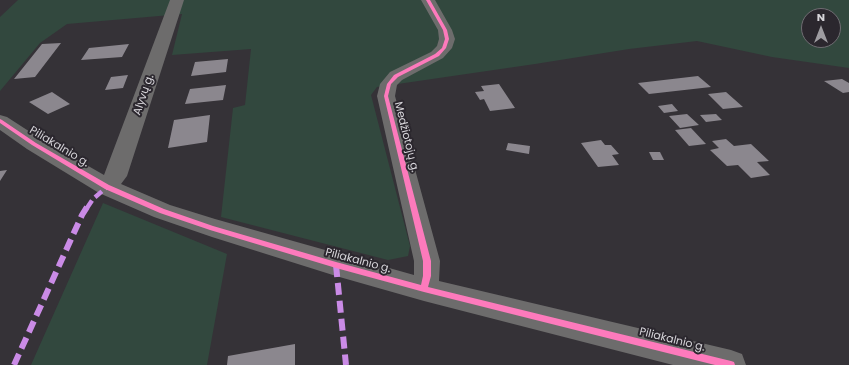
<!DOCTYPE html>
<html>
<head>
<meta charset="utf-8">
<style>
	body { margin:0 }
	#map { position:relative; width:849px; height:365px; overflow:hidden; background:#353237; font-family:Poppins,sans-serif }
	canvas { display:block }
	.north { position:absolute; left:801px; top:8px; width:40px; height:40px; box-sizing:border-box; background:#2b272e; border:1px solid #706d73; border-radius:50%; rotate:0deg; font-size:11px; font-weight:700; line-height:16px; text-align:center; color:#d7d5da }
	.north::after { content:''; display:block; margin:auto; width:14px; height:18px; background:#9e9ca1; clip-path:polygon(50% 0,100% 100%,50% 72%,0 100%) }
</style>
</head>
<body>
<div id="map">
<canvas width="849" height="365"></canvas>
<div class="north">N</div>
</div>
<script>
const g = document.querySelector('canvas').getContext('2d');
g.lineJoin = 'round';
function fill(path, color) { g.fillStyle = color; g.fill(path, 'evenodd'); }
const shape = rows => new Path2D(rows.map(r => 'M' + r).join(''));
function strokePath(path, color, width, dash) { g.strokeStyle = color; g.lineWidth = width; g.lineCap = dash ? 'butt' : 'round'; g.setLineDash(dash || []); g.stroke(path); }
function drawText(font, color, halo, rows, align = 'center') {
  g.font = font + ' Poppins,sans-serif'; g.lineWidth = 4; g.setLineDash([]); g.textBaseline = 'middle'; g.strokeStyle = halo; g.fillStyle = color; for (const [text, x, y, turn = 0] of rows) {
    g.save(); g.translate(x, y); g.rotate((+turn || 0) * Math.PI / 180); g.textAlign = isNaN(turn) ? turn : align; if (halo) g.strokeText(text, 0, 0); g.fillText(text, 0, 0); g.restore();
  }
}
const green = shape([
	[18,0,849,0,849,68,772,57,697,41,629,49,535,64,377,87,371,95,410,246,408,256,388,260,221,217,233,108,245,105,251,49,172,55,182,14,67,24,40,43,0,91,0,17],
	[809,16,833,16,833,40,809,40],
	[103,203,227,254,207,365,31,365]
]);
const building = shape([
	[61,43,35,77,14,79,42,44],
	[129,44,122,57,81,60,89,48],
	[228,59,226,72,191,76,195,62],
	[128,75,123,88,105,90,111,77],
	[698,76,711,87,649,94,638,83],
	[842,79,849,83,849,92,843,93,824,81],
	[499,84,515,108,490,111,484,99,480,100,475,92,484,91,481,86],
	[226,85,223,100,185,104,190,89],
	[52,92,70,104,48,114,29,102],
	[726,92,743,107,723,109,708,94],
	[672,104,678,111,664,113,658,106],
	[687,114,699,125,680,128,669,116],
	[716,114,722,120,706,122,700,115],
	[210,115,207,142,168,148,174,120],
	[691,128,706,144,689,146,675,130],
	[726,139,734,146,751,144,769,161,757,162,770,175,751,178,738,165,727,166,710,150,719,148,712,141],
	[601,140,605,145,611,145,619,154,612,155,619,165,598,167,581,143],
	[508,143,530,146,529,154,506,150],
	[649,152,660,152,664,160,653,160],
	[7,170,0,181,0,171],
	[295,344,295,365,227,365,228,356]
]);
const street = shape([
	[170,0,184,0,127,176,121,184,170,205,215,219,414,275,414,261,377,96,380,84,390,72,431,52,437,46,439,39,438,30,421,0,435,0,452,30,455,39,452,48,443,58,402,80,397,85,395,96,440,261,439,281,731,350,742,354,746,365,673,365,424,301,336,276,212,237,154,217,99,193,27,149,0,130,0,115,7,117,41,139,104,175,170,0]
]);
const quietFar1 = shape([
	[87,208,93,199,107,187]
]);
const quiet = shape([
	[336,265,346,365],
	[14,365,82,215,87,207]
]);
const cycleway = shape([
	[426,0,430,0,447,30,449,39,446,48,439,56,398,77,391,84,388,96,431,261,431,276,428,287,731,361,734,362,735,365,715,365,424,292,336,268,210,230,160,213,105,189,32,145,0,123,0,119,2,120,36,143,109,185,164,209,213,226,336,262,421,285,423,276,423,261,384,96,387,84,394,75,435,54,442,48,445,39,443,30,426,0]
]);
const streetNames = [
	["Alyvų g.",144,95,-71],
	["Medžiotojų g.",406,137,76],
	["Piliakalnio g.",59,147,31],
	["Piliakalnio g.",358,261,15],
	["Piliakalnio g.",672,340,14]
];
fill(green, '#32483e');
fill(building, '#8b878e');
fill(street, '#6d6c6c');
strokePath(quietFar1, '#ca8be6', 4.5, [9, 4.5]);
strokePath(quiet, '#ca8be6', 6, [12, 6]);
fill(cycleway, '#fd7abc');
drawText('11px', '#d7d5da', '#2b272e', streetNames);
</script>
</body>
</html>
